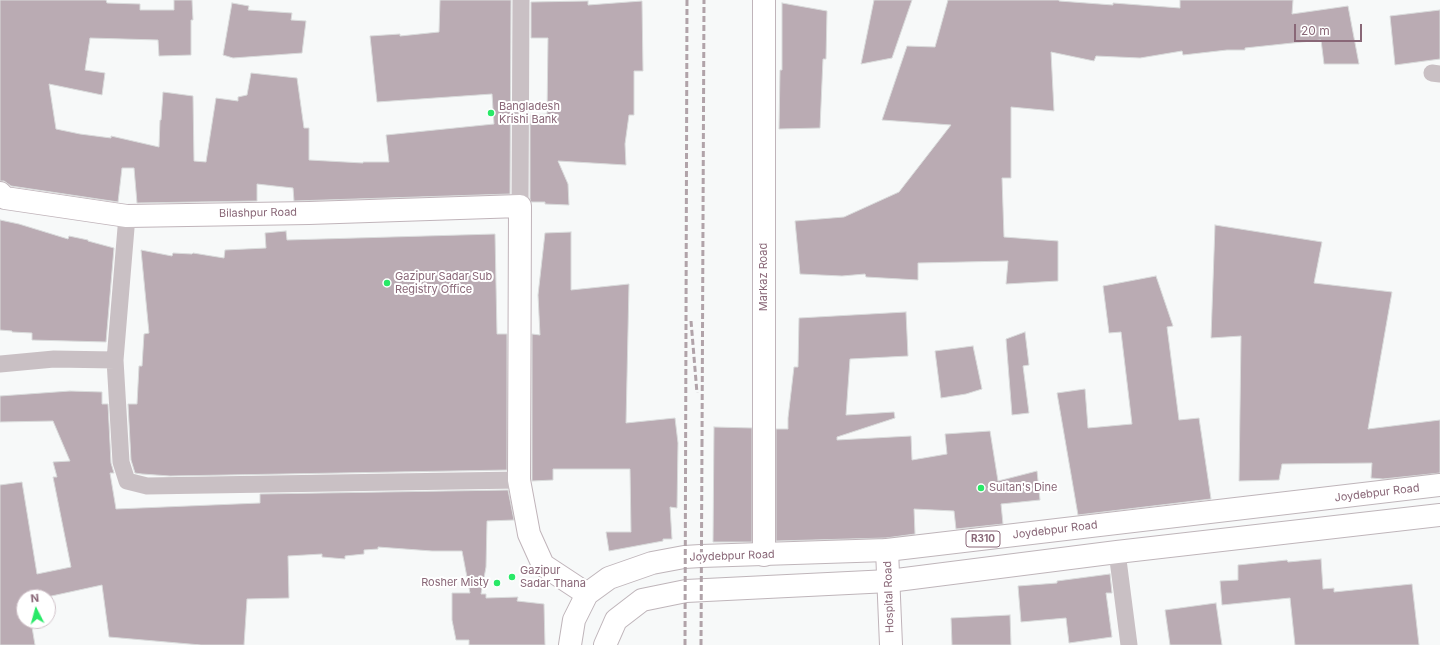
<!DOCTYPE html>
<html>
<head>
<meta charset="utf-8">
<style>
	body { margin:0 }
	#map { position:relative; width:1440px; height:645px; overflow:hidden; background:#f7f9f9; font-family:Inter,sans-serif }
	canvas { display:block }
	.north { position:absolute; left:16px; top:589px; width:40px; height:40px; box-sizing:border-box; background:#fff; border:1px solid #d0c2c9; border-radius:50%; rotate:354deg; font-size:11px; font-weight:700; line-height:16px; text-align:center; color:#896777 }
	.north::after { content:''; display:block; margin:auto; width:14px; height:18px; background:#28e967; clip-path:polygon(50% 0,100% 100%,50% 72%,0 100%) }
	.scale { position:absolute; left:1294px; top:24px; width:68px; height:18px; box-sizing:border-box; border:2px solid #896777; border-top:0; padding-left:5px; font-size:12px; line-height:14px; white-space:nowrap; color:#896777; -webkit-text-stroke:3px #fff; paint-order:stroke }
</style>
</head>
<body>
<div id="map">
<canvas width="1440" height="645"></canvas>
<div class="north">N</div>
<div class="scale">20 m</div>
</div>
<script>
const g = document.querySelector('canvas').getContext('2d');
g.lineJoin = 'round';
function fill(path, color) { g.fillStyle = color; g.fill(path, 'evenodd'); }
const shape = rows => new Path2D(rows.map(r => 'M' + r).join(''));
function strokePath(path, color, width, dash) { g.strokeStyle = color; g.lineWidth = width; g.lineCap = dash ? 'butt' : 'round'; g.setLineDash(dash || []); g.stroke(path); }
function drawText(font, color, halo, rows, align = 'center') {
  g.font = font + ' Inter,sans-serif'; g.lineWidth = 4; g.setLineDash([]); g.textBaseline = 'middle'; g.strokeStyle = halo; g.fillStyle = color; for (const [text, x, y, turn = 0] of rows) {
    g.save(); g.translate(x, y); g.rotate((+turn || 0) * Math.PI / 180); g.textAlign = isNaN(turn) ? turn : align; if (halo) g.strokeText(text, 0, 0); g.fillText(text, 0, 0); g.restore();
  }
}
const building = shape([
	[0,0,106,0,107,3,140,4,140,10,174,10,174,0,192,0,193,20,191,20,191,55,159,56,158,40,90,38,85,70,105,73,102,95,49,84,56,129,80,134,111,138,111,136,159,147,160,120,161,120,163,92,193,96,194,161,206,162,216,98,238,101,238,97,247,95,251,73,297,78,304,128,309,128,309,160,363,163,363,162,389,162,386,135,494,124,492,94,377,102,370,36,400,34,400,36,439,32,440,0,511,0,510,194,294,201,293,188,257,184,257,201,137,203,134,168,122,168,118,202,11,186,4,181,0,181,0,0],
	[874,0,912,0,892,58,861,64,874,0],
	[948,0,1059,0,1059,1,1113,5,1113,3,1180,8,1180,0,1293,0,1292,14,1348,6,1359,64,1324,64,1321,40,1245,48,1245,50,1227,50,1183,55,1182,51,1140,58,1096,56,1094,61,1051,52,1054,111,1011,107,1011,178,1002,178,1004,237,1058,241,1058,281,1006,284,1008,261,918,263,918,280,866,277,865,274,842,276,800,274,795,221,844,217,899,192,951,125,882,120,907,46,935,47,948,0],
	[588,1,588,5,642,1,643,71,634,71,634,115,629,115,625,144,626,165,558,161,568,184,569,205,545,204,545,202,531,202,530,199,530,115,547,114,548,38,531,38,531,2,588,1],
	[232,3,249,6,248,10,292,13,291,20,306,21,302,53,233,58,223,55,232,3],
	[782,3,827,11,826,59,823,59,820,128,779,129,780,70,782,70,782,3],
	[1440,10,1440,59,1395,65,1390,16,1440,10],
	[0,220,19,224,68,239,69,236,88,240,88,241,114,248,106,342,32,340,32,333,12,332,12,331,0,330,0,220],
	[1215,225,1322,242,1314,283,1392,292,1368,429,1440,420,1440,473,1383,479,1371,478,1372,463,1282,464,1279,480,1239,481,1241,336,1211,338,1215,225],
	[286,231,287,240,495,234,497,334,507,334,507,470,170,476,142,474,135,473,131,460,128,404,137,404,139,366,142,366,144,334,149,333,141,250,172,256,173,253,192,254,193,253,224,258,225,250,266,248,265,233,286,231],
	[571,232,571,290,629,284,626,423,675,418,678,443,677,508,670,507,672,539,663,539,663,541,609,551,606,532,631,532,630,469,553,469,553,480,532,481,532,334,540,335,538,295,545,233,571,232],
	[1156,276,1173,326,1167,327,1179,420,1199,418,1211,499,1078,515,1057,393,1085,389,1088,428,1132,424,1121,332,1109,333,1103,286,1156,276],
	[906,312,908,356,850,359,846,415,894,412,895,418,837,437,837,440,911,436,912,460,947,454,945,434,990,431,998,481,1037,471,1040,500,1001,504,1003,524,956,529,954,511,914,509,915,534,886,538,776,541,776,429,788,429,788,418,794,367,798,367,799,318,906,312],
	[1025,332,1029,365,1023,366,1029,413,1012,415,1006,339,1025,332],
	[973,346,982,389,966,394,941,398,935,351,973,346],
	[70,391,102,392,102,404,108,404,111,463,114,473,110,473,116,509,260,503,260,494,508,490,514,520,487,521,486,567,481,594,486,594,486,598,518,597,517,601,544,604,545,645,469,645,469,640,456,640,452,620,452,593,470,593,462,551,432,551,378,547,378,549,364,550,364,554,345,556,345,559,322,557,322,554,288,556,289,598,247,599,244,645,201,645,109,637,102,585,47,597,24,597,24,621,31,621,35,645,0,645,0,485,22,482,37,574,71,567,53,477,57,477,53,462,70,461,53,421,0,422,0,396,70,391],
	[714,427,752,428,752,542,713,542,714,427],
	[1321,559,1323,589,1334,588,1334,592,1412,584,1419,645,1295,645,1290,598,1222,605,1220,581,1238,580,1238,565,1287,560,1288,562,1321,559],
	[1110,574,1112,593,1106,593,1112,637,1069,643,1066,618,1021,622,1018,586,1057,583,1057,581,1110,574],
	[1216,603,1222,645,1170,645,1165,610,1216,603],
	[1010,615,1011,645,952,645,951,618,1010,615]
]);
const street = shape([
	[1432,73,1440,74],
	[520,206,521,0],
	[127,216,115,360,121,462,127,481,147,486,519,480],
	[0,364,54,359,115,360],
	[1117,552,1129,645]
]);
const secondary = shape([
	[0,193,5,198,127,216,309,213,520,206,519,480,529,534,543,565,587,594],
	[887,550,891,645],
	[764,555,764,0]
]);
const primary = shape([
	[570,645,574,620,587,594,609,578,652,563,684,557,701,556,887,550,1440,485],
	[605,645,616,620,642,600,686,591,889,581,1117,552,1440,515]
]);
const rail = shape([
	[691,321,697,393],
	[702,445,704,0],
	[685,645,687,0],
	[701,645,702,441]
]);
const markers = [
	[491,113,4,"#28e967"],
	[387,283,4,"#28e967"],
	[981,488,4,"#28e967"],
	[512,577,4,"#28e967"],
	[497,583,4,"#28e967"]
];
const shields = [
	[983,539,34]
];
const shieldNames = [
	["R310",983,539]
];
const poiNames = [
	["Bangladesh",499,107],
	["Krishi Bank",499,120],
	["Gazipur Sadar Sub",395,277],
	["Registry Office",395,290],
	["Sultan's Dine",989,488],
	["Gazipur",520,571],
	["Sadar Thana",520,584],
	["Rosher Misty",489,583,"right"]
];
const streetNames = [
	["Bilashpur Road",258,213,-1],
	["Markaz Road",764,277,-90],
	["Joydebpur Road",1377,493,-7],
	["Joydebpur Road",1055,530,-7],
	["Joydebpur Road",732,556,-2],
	["Hospital Road",889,597,-92]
];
fill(building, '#baabb3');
strokePath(building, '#d9dbdb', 1);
strokePath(secondary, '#c0b4ba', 24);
strokePath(primary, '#bfb5ba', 24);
strokePath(street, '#c9c0c4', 17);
strokePath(secondary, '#fff', 22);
strokePath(primary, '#fff', 22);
strokePath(rail, '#b1a3a9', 3, [6, 3]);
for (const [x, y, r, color] of markers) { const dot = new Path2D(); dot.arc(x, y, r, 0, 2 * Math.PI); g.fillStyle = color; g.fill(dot); strokePath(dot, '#fff', 1.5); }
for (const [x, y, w] of shields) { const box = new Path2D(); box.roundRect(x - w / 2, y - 8, w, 16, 3); g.fillStyle = '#fff'; g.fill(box); strokePath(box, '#896777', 1); }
drawText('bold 10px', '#896777', null, shieldNames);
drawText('11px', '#896777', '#fff', poiNames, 'left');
drawText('11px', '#896777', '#fff', streetNames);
</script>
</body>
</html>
